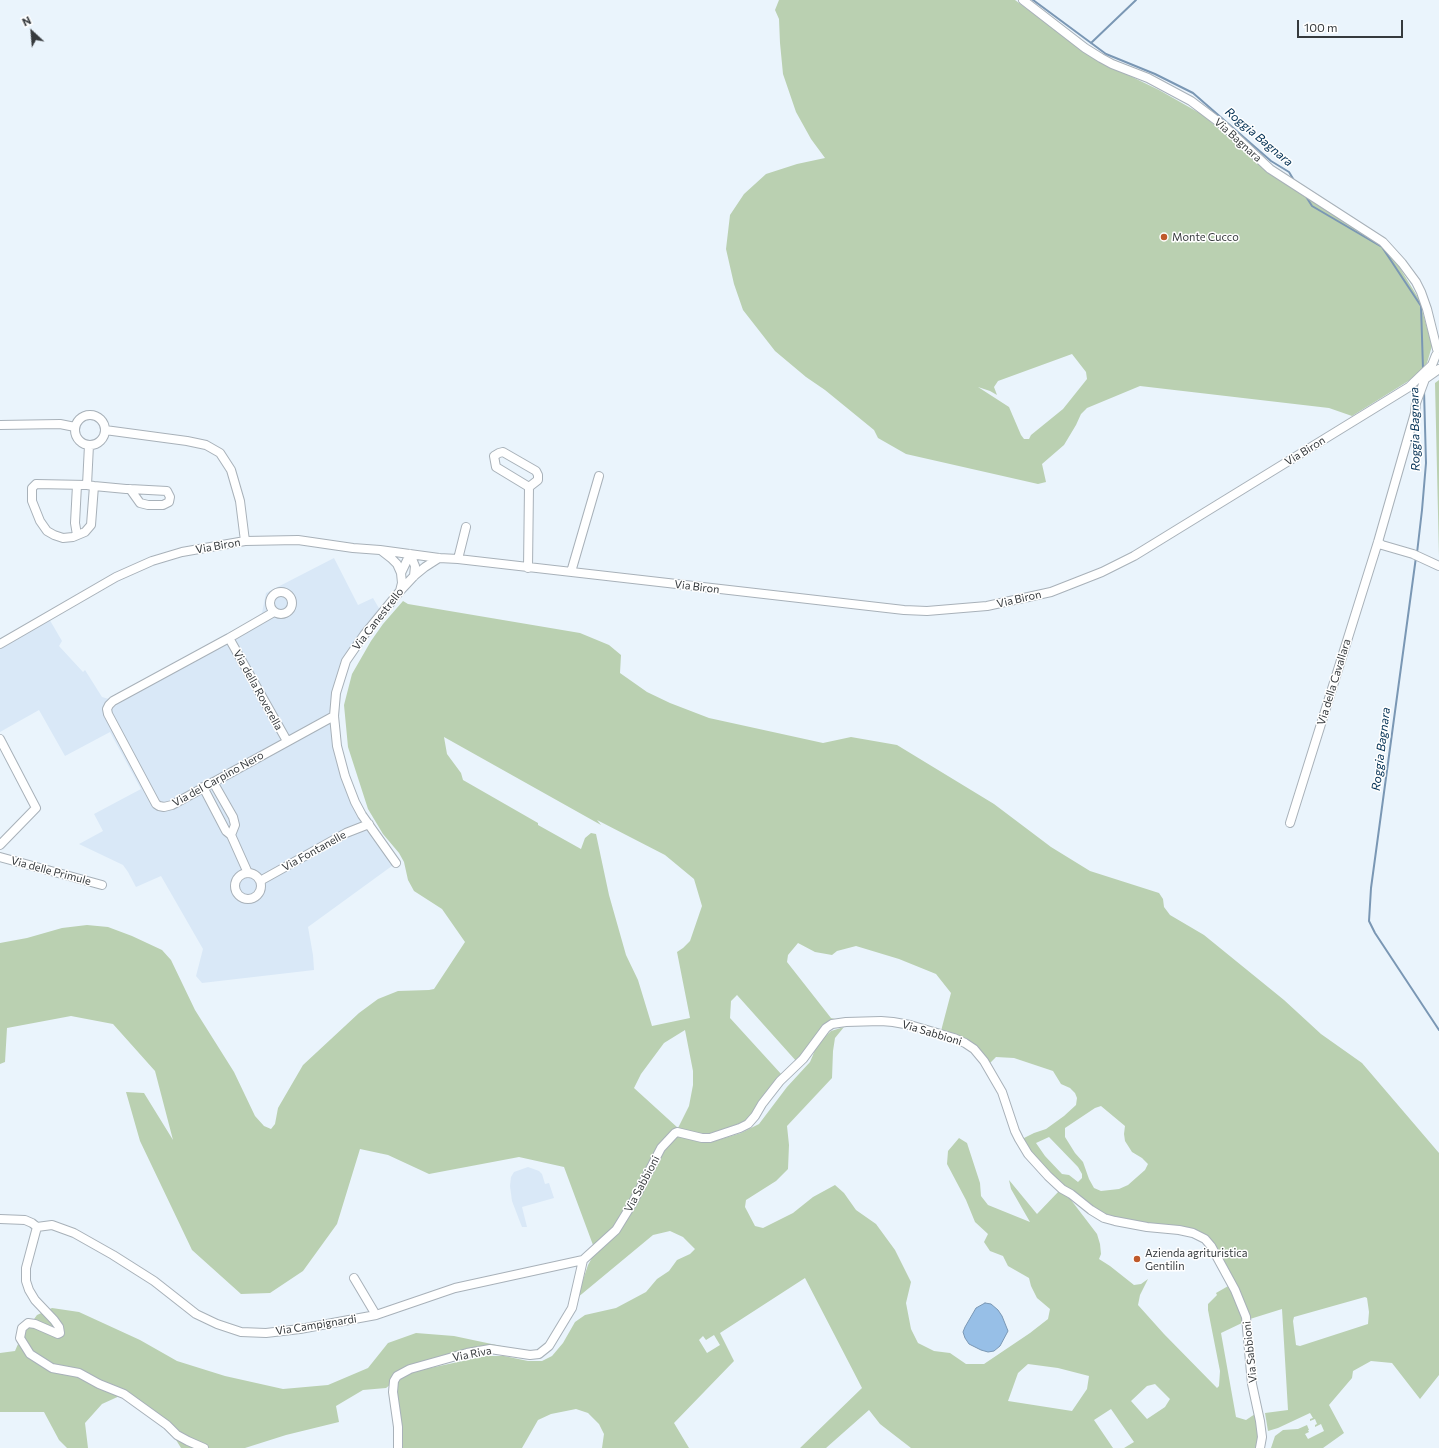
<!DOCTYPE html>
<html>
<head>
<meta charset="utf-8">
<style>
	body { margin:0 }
	#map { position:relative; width:1439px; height:1448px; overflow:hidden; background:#eaf4fc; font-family:Commissioner,sans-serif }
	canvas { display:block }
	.north { position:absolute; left:12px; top:12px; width:40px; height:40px; -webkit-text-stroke:3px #fff; paint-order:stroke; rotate:334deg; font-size:11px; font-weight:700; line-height:16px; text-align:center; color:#363a3d }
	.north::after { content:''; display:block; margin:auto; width:14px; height:18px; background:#363a3d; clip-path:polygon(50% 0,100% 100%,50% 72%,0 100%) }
	.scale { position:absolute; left:1297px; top:20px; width:106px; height:18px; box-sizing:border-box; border:2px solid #363a3d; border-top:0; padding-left:5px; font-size:12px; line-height:14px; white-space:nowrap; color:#363a3d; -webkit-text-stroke:3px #fff; paint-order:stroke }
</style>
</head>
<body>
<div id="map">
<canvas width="1439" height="1448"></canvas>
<div class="north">N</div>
<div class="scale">100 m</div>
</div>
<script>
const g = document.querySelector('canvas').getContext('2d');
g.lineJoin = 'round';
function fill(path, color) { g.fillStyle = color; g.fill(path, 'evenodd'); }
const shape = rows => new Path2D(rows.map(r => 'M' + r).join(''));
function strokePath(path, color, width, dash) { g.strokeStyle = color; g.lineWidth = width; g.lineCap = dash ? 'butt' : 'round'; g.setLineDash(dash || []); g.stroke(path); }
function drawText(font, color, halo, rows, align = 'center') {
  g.font = font + ' Commissioner,sans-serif'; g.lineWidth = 3; g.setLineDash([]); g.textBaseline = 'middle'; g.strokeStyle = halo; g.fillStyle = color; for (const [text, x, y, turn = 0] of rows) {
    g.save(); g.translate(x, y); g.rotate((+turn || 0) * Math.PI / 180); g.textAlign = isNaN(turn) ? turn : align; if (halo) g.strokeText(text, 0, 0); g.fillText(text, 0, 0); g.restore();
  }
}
const built = shape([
	[334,558,358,605,373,598,380,610,346,661,334,716,355,802,396,863,308,927,313,955,314,970,202,983,196,976,203,949,161,876,136,887,128,872,123,865,79,844,103,831,94,814,141,789,110,732,65,756,39,710,0,732,0,644,48,617,62,641,59,646,83,672,85,670,102,697,109,699,248,622,262,613,266,593],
	[528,1167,539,1171,542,1174,545,1184,549,1183,554,1198,522,1207,527,1227,522,1227,520,1222,512,1201,510,1186,511,1177,514,1172]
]);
const green = shape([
	[779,0,1015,0,1093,58,1159,90,1203,115,1267,171,1379,244,1398,265,1419,299,1432,346,1427,363,1418,374,1410,380,1352,416,1329,408,1140,386,1087,408,1081,414,1076,425,1064,445,1042,464,1046,482,1038,484,906,454,878,438,874,430,825,390,806,377,775,351,743,310,734,284,726,249,730,215,744,194,766,174,797,164,825,158,811,139,796,112,783,74,780,43,779,19,775,10],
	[1072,354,1086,372,1087,379,1063,409,1031,435,1029,439,1024,439,1021,435,1009,407,978,387,990,391,997,395,994,387,998,381],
	[1439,380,1439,557,1435,383],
	[403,601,408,604,580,633,609,645,621,655,620,673,647,692,670,703,709,718,823,743,851,737,897,745,994,804,1051,847,1090,871,1159,893,1163,899,1164,907,1170,915,1204,935,1284,1000,1321,1034,1362,1063,1439,1153,1439,1375,1420,1399,1392,1363,1371,1361,1353,1371,1352,1378,1329,1405,1344,1433,1323,1448,1271,1448,1275,1436,1283,1430,1298,1429,1307,1425,1309,1430,1308,1430,1309,1432,1305,1434,1308,1439,1324,1431,1321,1424,1315,1427,1315,1425,1317,1424,1315,1419,1310,1421,1310,1419,1313,1418,1310,1413,1278,1428,1268,1431,1265,1413,1288,1410,1282,1309,1250,1319,1208,1239,1103,1215,1064,1187,1034,1158,1022,1139,1034,1133,1046,1129,1064,1116,1076,1105,1077,1098,1075,1093,1070,1088,1061,1084,1053,1071,1014,1058,996,1057,990,1063,941,1031,951,993,936,974,899,959,856,946,837,951,832,955,815,952,798,943,788,955,787,962,831,1018,835,1019,820,1030,797,1062,737,995,731,1001,730,1018,782,1075,746,1121,738,1126,703,1135,678,1129,613,1230,596,1244,593,1245,564,1167,519,1157,429,1174,388,1155,360,1149,337,1224,303,1271,270,1293,241,1294,192,1250,140,1141,126,1092,144,1093,173,1140,155,1071,113,1024,71,1016,7,1028,5,1062,0,1064,0,943,27,938,62,928,87,925,108,927,132,936,162,950,171,960,195,1010,234,1072,255,1116,264,1126,271,1129,275,1124,278,1108,303,1065,359,1013,378,999,398,991,429,990,434,989,465,942,442,909,414,891,408,880,404,862,399,853,383,834,368,809,348,747,344,705,352,674,371,641,383,624],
	[444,737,601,825,597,820,665,855,694,879,702,906,690,941,683,948,677,952,690,1018,652,1026,638,980,626,955,609,895,596,834,591,833,585,838,581,849,538,825,538,823,463,780,461,773,447,754],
	[685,1030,693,1071,693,1085,689,1106,678,1128,634,1088,641,1074,664,1043],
	[1101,1106,1125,1126,1124,1134,1125,1141,1132,1152,1142,1158,1148,1164,1145,1170,1128,1185,1119,1189,1101,1191,1094,1188,1089,1179,1083,1162,1075,1153,1065,1137,1065,1128,1095,1108],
	[1049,1137,1078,1167,1082,1174,1082,1178,1078,1182,1069,1175,1062,1174,1045,1156,1036,1143],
	[1365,1297,1367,1298,1369,1312,1368,1324,1300,1346,1296,1345,1293,1321,1294,1317],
	[844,1027,835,1038,833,1051,832,1078,787,1126,789,1145,788,1169,776,1181,746,1200,745,1207,755,1226,763,1228,793,1213,813,1197,835,1185,844,1193,856,1210,876,1224,895,1250,911,1282,906,1303,911,1329,918,1343,934,1351,950,1353,966,1364,984,1364,1030,1333,1048,1319,1050,1309,1037,1298,1031,1286,1029,1278,1008,1266,1003,1256,990,1251,984,1242,988,1234,975,1222,966,1200,947,1164,948,1151,959,1138,967,1143,980,1183,981,1196,988,1205,1030,1222,1011,1189,1009,1180,1037,1214,1059,1191,1068,1196,1097,1234,1100,1244,1101,1254,1099,1259,1110,1266,1134,1285,1141,1284,1148,1279,1140,1295,1138,1305,1164,1334,1217,1388,1219,1386,1220,1371,1208,1310,1208,1304,1217,1295,1216,1293,1230,1285,1244,1322,1221,1333,1236,1417,1246,1420,1255,1414,1259,1439,1258,1448,1124,1448,1134,1442,1111,1409,1094,1420,1113,1448,911,1448,880,1424,869,1410,826,1448,800,1448,862,1388,805,1278,720,1333,734,1361,674,1423,689,1448,602,1448,604,1434,599,1424,588,1413,576,1409,551,1414,538,1420,522,1448,401,1448,402,1432,396,1389,398,1382,404,1376,416,1371,486,1356,504,1356,528,1361,542,1361,552,1356,563,1343,575,1322,585,1315,616,1308,646,1292,657,1279,669,1271,677,1260,690,1254,695,1249,683,1237,670,1231,653,1235,577,1298,588,1265,593,1256,601,1248,671,1141,676,1137,681,1136,703,1141,718,1140,741,1133,759,1124,787,1087,810,1062,818,1043,831,1031],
	[714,1335,720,1345,707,1353,699,1340,703,1336,706,1340],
	[1028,1364,1058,1368,1089,1376,1087,1389,1072,1411,1008,1401,1018,1373],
	[1155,1384,1170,1399,1165,1407,1147,1419,1131,1401,1147,1386],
	[52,1308,79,1312,140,1340,177,1361,225,1376,283,1389,328,1385,368,1368,388,1343,416,1333,454,1336,539,1354,499,1350,410,1369,386,1388,363,1390,336,1406,339,1422,286,1435,245,1448,181,1448,167,1425,124,1394,102,1404,85,1423,88,1448,67,1448,59,1440,44,1412,0,1412,0,1353,15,1351,21,1337,37,1315]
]);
const water = shape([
	[985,1303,991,1304,998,1310,1002,1316,1008,1331,1000,1346,994,1351,988,1352,981,1350,969,1344,965,1338,963,1332,965,1327,976,1308,985,1303]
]);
const stream = shape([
	[1033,0,1106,54,1155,74,1193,93,1271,161,1289,172,1295,182],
	[1091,43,1136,0],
	[1305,195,1312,206,1382,247,1421,306,1423,369],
	[1417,553,1422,510,1426,463,1424,390],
	[1416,557,1371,888,1369,921,1375,933,1439,1030]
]);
const minor = shape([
	[1023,0,1085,48,1101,58,1112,64,1148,78,1191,101,1224,126,1270,169,1383,242,1402,263,1416,282,1421,292,1427,309,1437,349],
	[1425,379,1439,369],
	'75 430a15 15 0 1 1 30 0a15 15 0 1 1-30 0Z',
	[0,425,60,424,75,427],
	[105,430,187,441,206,445,220,453,231,470,240,501,245,541],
	[77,485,75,523,77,535],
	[87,485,89,445],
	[94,486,91,525,85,532,73,537,63,538,54,535,47,531,40,521,32,501,32,488,36,484,87,485,94,486,126,489,130,489,167,491,170,497,169,502,163,505,148,505,140,503,130,489],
	[1378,542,1382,545,1413,554,1439,566],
	[382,551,391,558,397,564,401,573,402,583,400,591],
	[410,554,415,566,414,576],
	[458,559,466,527],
	[528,568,529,487,538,480,538,475,536,471,503,452,499,453,494,456,496,467,529,487],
	[571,572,599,476],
	[401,573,410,554],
	'270 603a11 11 0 1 1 22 0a11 11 0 1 1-22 0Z',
	[274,612,229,638,113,701,109,705,107,709,108,714,156,804,159,806,164,807,172,805,334,716],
	[229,638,287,741],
	[0,644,116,577,152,561,182,552,245,541,298,540,353,548,380,550,439,558,458,559,904,610,927,611,987,606,1051,592,1102,572,1134,556,1409,387,1432,365,1436,355],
	[0,739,36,808,0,845],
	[213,782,233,817,235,825,231,835],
	[203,787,226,831,231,835,248,873],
	[1290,823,1378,542,1415,413,1416,403,1425,379],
	[0,857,102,885],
	[396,863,362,815,355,802,345,776,337,746,334,716,336,693,346,661,364,635,400,591,414,576,425,567,439,558],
	'235 886a13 13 0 1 1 26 0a13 13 0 1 1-26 0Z',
	[260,881,346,833,369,824],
	[0,1219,25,1220,32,1223,37,1227],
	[37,1227,52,1225,74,1233,113,1255,154,1281,196,1314,217,1324,241,1332,266,1333,300,1329,376,1315,455,1288,583,1260,616,1230,632,1204,661,1148,675,1133,677,1132,702,1138,710,1138,740,1128,748,1124,755,1116,762,1104,780,1081,803,1059,826,1028,832,1024,846,1022,881,1021,893,1022,910,1025,954,1038,965,1043,974,1049,984,1061,1002,1092,1015,1131,1019,1139,1028,1154,1048,1176,1062,1189,1071,1194,1091,1210,1104,1218,1115,1221,1147,1227,1179,1230,1193,1233,1205,1239,1211,1246,1235,1290,1246,1317,1252,1384,1260,1421,1262,1437,1260,1448],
	[37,1227,26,1268,26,1281,29,1290,35,1300,54,1320,59,1327,60,1333,58,1334,35,1324,28,1323,22,1328,20,1338,30,1354,52,1368,79,1373,99,1384,124,1394,167,1425,177,1435,188,1441,204,1448],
	[354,1278,376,1315],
	[398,1448,398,1427,393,1392,394,1381,397,1376,410,1369,467,1353,490,1349,530,1355,539,1354,549,1346,572,1308,583,1260]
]);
const markers = [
	[1164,237,4,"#bf592b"],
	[1137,1259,4,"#bf592b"]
];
const streetNames = [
	["Via Bagnara",1238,140,42],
	["Via Biron",1305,451,-32],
	["Via Biron",218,546,-10],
	["Via Biron",697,587,7],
	["Via Biron",1019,599,-13],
	["Via Canestrello",378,619,-52],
	["Via della Cavallara",1334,682,-73],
	["Via della Roverella",258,690,61],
	["Via del Carpino Nero",218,779,-29],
	["Via Fontanelle",314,851,-29],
	["Via delle Primule",51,871,15],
	["Via Sabbioni",932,1033,17],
	["Via Sabbioni",642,1184,-62],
	["Via Campignardi",316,1325,-9],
	["Via Sabbioni",1250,1352,-96],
	["Via Riva",472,1354,-11]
];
const poiNames = [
	["Monte Cucco",1172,237],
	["Azienda agrituristica",1145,1253],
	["Gentilin",1145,1266]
];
const waterNames = [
	["Roggia Bagnara",1259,137,40],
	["Roggia Bagnara",1415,429,-91],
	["Roggia Bagnara",1381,749,-83]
];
fill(built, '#d9e8f7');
fill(green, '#bad0b1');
fill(water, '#97bfe7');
strokePath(water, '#7a97b4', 1);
strokePath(stream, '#7a97b4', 2);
strokePath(minor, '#a8b1b9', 10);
strokePath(minor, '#fff', 8);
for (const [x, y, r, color] of markers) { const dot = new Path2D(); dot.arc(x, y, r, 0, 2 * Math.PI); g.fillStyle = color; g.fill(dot); strokePath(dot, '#fff', 1.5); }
drawText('11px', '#363a3d', '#fff', streetNames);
drawText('11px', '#363a3d', '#fff', poiNames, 'left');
drawText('italic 12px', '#002f53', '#fff', waterNames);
</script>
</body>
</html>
